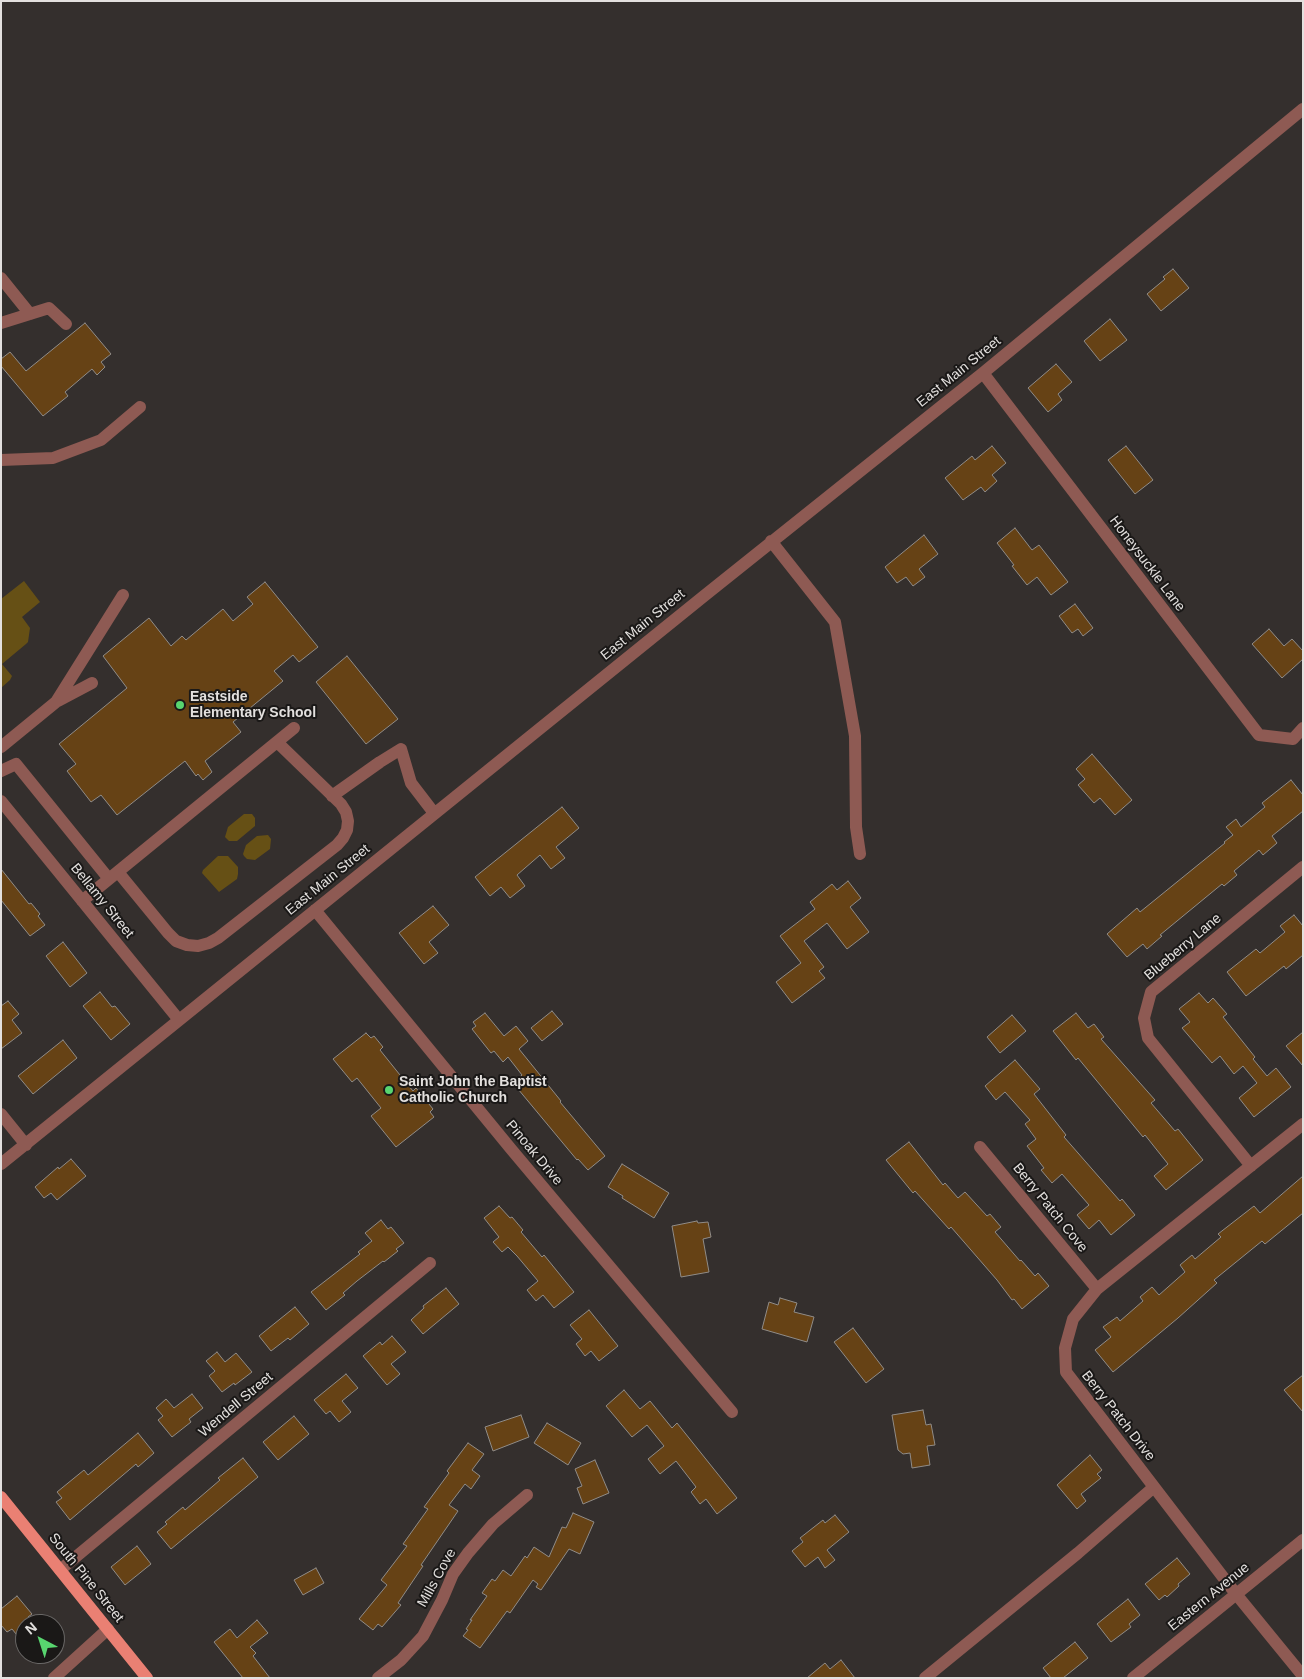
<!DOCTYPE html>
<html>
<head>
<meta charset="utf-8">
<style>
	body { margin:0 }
	#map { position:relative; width:1304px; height:1679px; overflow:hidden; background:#342f2d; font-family:Arial,sans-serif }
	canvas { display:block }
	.frame { position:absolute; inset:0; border:2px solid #e3e0de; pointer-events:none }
	.north { position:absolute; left:15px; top:1614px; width:50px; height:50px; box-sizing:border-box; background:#1a1817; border:1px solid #6a6867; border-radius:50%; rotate:320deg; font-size:14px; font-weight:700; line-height:20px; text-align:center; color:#e3e0de }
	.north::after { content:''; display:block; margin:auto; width:18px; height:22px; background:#58d56f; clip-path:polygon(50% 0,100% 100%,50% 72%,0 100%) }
</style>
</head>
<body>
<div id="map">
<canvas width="1304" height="1679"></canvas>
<div class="frame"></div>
<div class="north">N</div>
</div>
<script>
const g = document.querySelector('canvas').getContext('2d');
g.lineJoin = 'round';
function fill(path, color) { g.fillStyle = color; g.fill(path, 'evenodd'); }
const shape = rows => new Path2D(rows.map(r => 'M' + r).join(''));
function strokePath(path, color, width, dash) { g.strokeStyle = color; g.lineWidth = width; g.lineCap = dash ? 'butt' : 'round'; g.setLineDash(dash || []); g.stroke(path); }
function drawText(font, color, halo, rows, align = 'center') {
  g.font = font + ' Arial,sans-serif'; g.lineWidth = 4; g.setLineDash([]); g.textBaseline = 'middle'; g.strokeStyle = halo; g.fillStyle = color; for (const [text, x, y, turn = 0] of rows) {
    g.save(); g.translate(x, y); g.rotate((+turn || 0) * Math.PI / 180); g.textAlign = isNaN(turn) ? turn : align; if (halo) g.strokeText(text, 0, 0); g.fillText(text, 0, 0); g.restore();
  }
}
const green = shape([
	[24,581,40,602,22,617,30,628,28,642,26,644,2,664,12,676,10,680,1,688,1,599],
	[244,814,252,814,255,818,255,826,237,841,229,841,225,837,228,827],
	[268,835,271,839,270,849,255,860,247,859,244,856,243,854,246,845,257,836],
	[218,856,228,856,238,867,238,874,237,879,219,892,202,873,203,870]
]);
const building = shape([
	[1173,269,1189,288,1161,311,1147,294,1165,279,1163,277,1173,269],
	[1110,319,1127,340,1100,361,1084,341,1110,319],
	[85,323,111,354,101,362,105,367,97,375,92,369,65,392,68,396,43,416,1,366,1,359,10,352,26,371,85,323],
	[1056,364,1072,382,1058,394,1062,400,1048,412,1028,388,1056,364],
	[992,446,1006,463,992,475,997,481,985,492,981,487,963,500,945,478,972,456,975,460,992,446],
	[1126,446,1153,480,1135,494,1108,460,1126,446],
	[1015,528,1032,550,1039,545,1068,582,1051,595,1037,577,1027,585,1012,566,1014,565,997,543,1015,528],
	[924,535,938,554,919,569,925,577,913,586,906,577,897,583,885,567,924,535],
	[265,582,318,647,299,662,293,655,274,671,283,681,233,722,241,732,205,761,212,772,203,780,198,774,196,776,185,761,117,815,101,795,91,802,67,771,76,764,59,744,127,688,103,656,149,618,171,646,182,636,186,640,223,609,233,621,253,604,247,597,265,582],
	[1075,604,1093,628,1083,636,1078,629,1072,633,1059,616,1075,604],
	[1269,629,1284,646,1292,639,1303,651,1303,659,1282,678,1252,644,1269,629],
	[347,656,398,719,366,744,316,682,347,656],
	[1092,754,1132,800,1115,815,1100,798,1094,803,1078,785,1085,779,1076,769,1092,754],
	[1291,780,1303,795,1303,811,1272,836,1277,843,1263,855,1259,850,1234,871,1237,875,1224,886,1222,884,1160,935,1162,936,1147,949,1143,944,1127,957,1107,934,1137,908,1140,912,1225,843,1224,842,1233,835,1226,827,1236,819,1241,827,1265,807,1262,803,1291,780],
	[562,807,579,828,556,847,565,858,551,869,540,855,517,875,525,886,510,898,501,887,490,896,475,877,562,807],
	[1,869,29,904,31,903,40,914,38,916,45,925,30,936,1,900,1,869],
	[848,881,861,898,850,907,869,932,847,949,827,923,804,941,824,967,819,971,825,978,792,1003,776,982,801,963,780,936,815,909,810,902,832,884,837,890,848,881],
	[433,906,449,925,429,942,438,953,424,964,399,933,433,906],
	[1294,915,1303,926,1303,955,1286,969,1284,966,1246,996,1227,972,1256,949,1260,953,1285,932,1280,926,1294,915],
	[63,942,87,973,70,987,46,956,63,942],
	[100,992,112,1007,115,1006,130,1024,111,1040,83,1006,100,992],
	[1199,993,1208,1003,1213,998,1227,1014,1223,1017,1255,1057,1253,1059,1267,1076,1276,1068,1291,1087,1254,1117,1239,1098,1257,1083,1243,1066,1234,1074,1220,1056,1212,1063,1182,1028,1190,1022,1179,1009,1199,993],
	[8,1001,19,1014,12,1020,22,1033,1,1049,1,1006,8,1001],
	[552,1011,563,1024,542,1041,531,1028,552,1011],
	[485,1013,504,1036,516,1026,528,1041,519,1049,561,1101,560,1102,605,1156,588,1170,578,1159,577,1160,513,1083,522,1075,508,1057,503,1062,494,1051,491,1053,472,1029,476,1026,473,1022,485,1013],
	[1076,1013,1088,1028,1094,1024,1104,1037,1101,1039,1155,1100,1151,1103,1175,1131,1178,1129,1203,1160,1166,1190,1154,1176,1168,1164,1145,1135,1143,1137,1078,1058,1076,1060,1053,1031,1076,1013],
	[1012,1015,1026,1031,1000,1053,987,1037,1012,1015],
	[1303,1032,1303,1066,1286,1046,1303,1032],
	[366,1033,371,1038,374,1036,383,1047,380,1050,408,1085,413,1091,416,1088,433,1109,430,1112,434,1117,396,1147,371,1116,381,1108,357,1078,352,1082,333,1059,366,1033],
	[63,1040,77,1058,33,1094,18,1076,63,1040],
	[1015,1060,1040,1089,1034,1094,1066,1135,1064,1137,1120,1201,1122,1199,1135,1215,1111,1235,1099,1220,1089,1229,1077,1215,1089,1205,1062,1174,1052,1183,1041,1170,1044,1168,1027,1146,1036,1139,1025,1124,1030,1120,1005,1092,996,1100,985,1086,1015,1060],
	[909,1142,943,1185,945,1183,958,1198,965,1192,987,1216,990,1214,1001,1227,995,1232,1020,1261,1021,1260,1035,1276,1038,1273,1049,1286,1022,1309,1014,1299,1012,1300,997,1280,951,1227,949,1229,915,1191,913,1193,886,1160,909,1142],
	[71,1159,86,1176,57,1200,51,1193,44,1198,35,1187,58,1167,59,1169,71,1159],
	[622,1164,669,1193,654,1218,622,1198,623,1196,608,1187,622,1164],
	[1303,1176,1303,1213,1265,1244,1262,1241,1214,1280,1217,1283,1178,1318,1113,1372,1095,1350,1111,1337,1103,1327,1117,1317,1120,1321,1143,1301,1140,1297,1152,1287,1159,1295,1185,1272,1180,1265,1192,1255,1195,1259,1221,1237,1218,1234,1254,1206,1260,1213,1303,1176],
	[499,1206,510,1218,512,1217,523,1230,521,1232,542,1257,544,1255,574,1292,554,1308,543,1295,536,1301,527,1290,538,1281,517,1256,508,1247,502,1252,493,1242,499,1237,484,1218,499,1206],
	[381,1220,388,1229,391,1227,404,1243,396,1249,398,1251,384,1262,383,1261,357,1281,343,1293,345,1295,326,1310,311,1292,360,1254,358,1252,372,1241,365,1233,381,1220],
	[697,1221,698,1223,708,1222,711,1237,703,1239,709,1272,681,1277,672,1226,697,1221],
	[446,1288,459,1304,423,1334,411,1320,424,1308,423,1306,446,1288],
	[780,1298,797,1303,794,1312,814,1317,807,1342,762,1329,769,1302,778,1305,780,1298],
	[295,1307,309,1324,290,1340,288,1338,271,1351,259,1336,295,1307],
	[589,1310,618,1346,599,1361,591,1351,585,1356,576,1344,582,1339,570,1325,589,1310],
	[853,1328,884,1369,866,1383,834,1342,853,1328],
	[392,1336,406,1352,391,1364,400,1374,387,1385,363,1356,380,1342,382,1345,392,1336],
	[217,1352,225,1362,236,1353,252,1372,235,1385,234,1383,222,1392,209,1376,215,1371,206,1361,217,1352],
	[346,1374,358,1388,342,1401,351,1412,339,1422,330,1411,326,1414,314,1400,346,1374],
	[1303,1375,1303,1412,1284,1390,1303,1375],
	[624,1390,640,1409,650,1401,672,1428,677,1423,737,1498,717,1514,706,1499,700,1504,691,1492,696,1487,676,1461,660,1474,648,1459,664,1446,647,1425,632,1437,606,1406,624,1390],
	[192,1394,203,1408,189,1419,191,1422,172,1437,158,1420,163,1416,156,1408,166,1399,174,1408,192,1394],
	[923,1410,926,1425,931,1424,935,1445,927,1446,930,1465,912,1468,910,1453,903,1454,898,1450,892,1415,923,1410],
	[521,1415,529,1437,493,1451,485,1427,521,1415],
	[294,1416,309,1434,278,1460,263,1442,294,1416],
	[547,1423,581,1443,568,1465,534,1443,547,1423],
	[138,1433,154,1453,138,1467,136,1464,70,1520,56,1502,62,1498,57,1492,84,1470,88,1475,138,1433],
	[468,1443,484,1454,472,1470,480,1476,471,1489,465,1484,449,1505,458,1511,421,1565,423,1566,398,1603,401,1605,382,1627,378,1624,373,1630,359,1619,387,1585,381,1580,407,1546,403,1544,428,1509,424,1507,449,1473,447,1471,468,1443],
	[1090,1455,1102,1470,1097,1474,1101,1478,1081,1494,1086,1501,1077,1509,1057,1485,1090,1455],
	[243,1458,258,1477,171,1549,157,1532,167,1524,165,1522,183,1507,185,1510,220,1480,218,1478,243,1458],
	[595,1460,609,1493,583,1504,577,1488,582,1486,575,1469,595,1460],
	[573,1513,594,1522,580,1554,569,1549,541,1590,536,1587,538,1584,533,1580,510,1613,507,1611,480,1648,463,1636,468,1630,466,1629,472,1620,470,1620,487,1596,482,1593,492,1579,495,1581,503,1570,511,1576,525,1556,527,1558,534,1547,549,1557,562,1527,566,1528,573,1513],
	[835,1515,849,1532,827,1550,835,1560,825,1568,818,1557,805,1567,792,1551,803,1542,800,1538,823,1520,825,1523,835,1515],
	[137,1546,151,1564,125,1585,111,1567,137,1546],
	[1177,1558,1190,1574,1178,1584,1179,1586,1167,1597,1165,1595,1159,1600,1145,1584,1177,1558],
	[316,1568,324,1583,303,1595,294,1580,316,1568],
	[17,1596,32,1614,28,1617,33,1624,25,1624,25,1645,12,1629,7,1632,1,1625,1,1609,17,1596],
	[1128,1599,1140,1615,1129,1624,1131,1627,1111,1642,1097,1624,1128,1599],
	[257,1620,268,1633,250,1647,256,1653,253,1656,270,1678,243,1678,214,1642,230,1629,237,1638,257,1620],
	[1075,1642,1088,1658,1063,1678,1051,1678,1043,1668,1075,1642],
	[841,1660,855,1678,807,1678,825,1663,830,1669,841,1660]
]);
const minor = shape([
	[1,278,30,314],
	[1,323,49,308,66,324],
	[983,373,1259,735,1293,739,1303,728],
	[1,460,53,458,101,440,140,407],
	[771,541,835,622,855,736,856,827,860,854],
	[58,701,92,683],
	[1,747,56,702,123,595],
	[1,771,16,764,109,879],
	[332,796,380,762,401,749,411,783,434,813],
	[1,801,179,1020],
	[118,872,168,933,176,941,187,945,198,946,209,943,218,938,337,845,343,838,347,830,348,821,346,812,341,804,277,742],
	[82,901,294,728],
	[315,910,511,1149,732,1412],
	[1,1114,26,1145],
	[1303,1124,1097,1289,1073,1319,1065,1348,1066,1372,1236,1594,1303,1676],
	[980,1147,1097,1289],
	[1,1164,704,596,983,373,1303,109],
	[1251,1166,1148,1038,1144,1018,1151,992,1303,867],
	[60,1570,430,1263],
	[54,1678,108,1629],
	[378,1678,401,1660,423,1636,442,1600,453,1574,468,1553,493,1524,527,1495],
	[925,1678,1078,1553,1154,1487],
	[1133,1678,1303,1540]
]);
const major = shape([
	[1,1497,147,1678]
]);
const markers = [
	[180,705,5,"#58d56f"],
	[389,1090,5,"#58d56f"]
];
const streetNames = [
	["East Main Street",959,372,-39],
	["Honeysuckle Lane",1147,564,53],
	["East Main Street",643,625,-39],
	["East Main Street",328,880,-39],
	["Bellamy Street",102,901,51],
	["Blueberry Lane",1183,947,-40],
	["Pinoak Drive",534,1153,50],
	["Berry Patch Cove",1050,1208,51],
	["Wendell Street",236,1405,-40],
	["Berry Patch Drive",1118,1416,52],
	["South Pine Street",86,1578,51],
	["Mills Cove",437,1578,-61],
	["Eastern Avenue",1209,1597,-39]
];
const poiNames = [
	["Eastside",190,697],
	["Elementary School",190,713],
	["Saint John the Baptist",399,1082],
	["Catholic Church",399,1098]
];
fill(green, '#665015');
fill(building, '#664215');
strokePath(building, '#908c88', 1);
strokePath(minor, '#8e5a53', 12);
strokePath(major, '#ea8073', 12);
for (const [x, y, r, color] of markers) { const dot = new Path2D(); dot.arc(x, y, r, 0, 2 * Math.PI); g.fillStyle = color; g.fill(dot); strokePath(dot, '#1a1817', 2); }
drawText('14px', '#e3e0de', '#1a1817', streetNames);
drawText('bold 14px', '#e3e0de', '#1a1817', poiNames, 'left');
</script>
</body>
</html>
